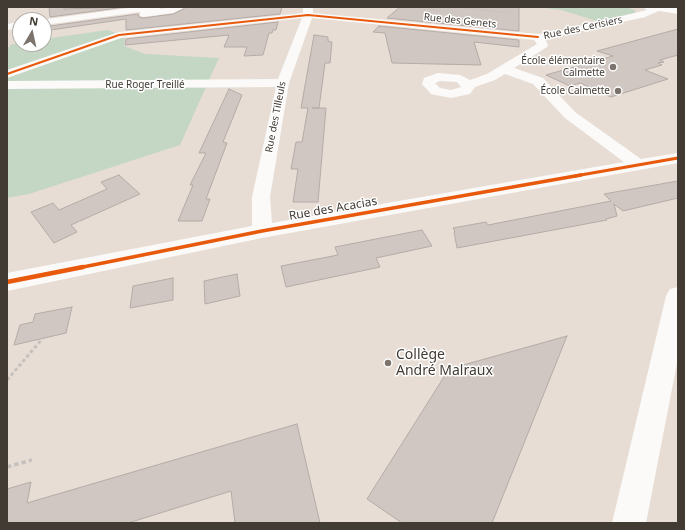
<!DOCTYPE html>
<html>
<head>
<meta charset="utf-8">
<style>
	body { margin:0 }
	#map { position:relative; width:685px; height:530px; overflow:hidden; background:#e7ddd4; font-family:"Noto Sans",sans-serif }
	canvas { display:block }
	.frame { position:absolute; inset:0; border:8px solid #423b34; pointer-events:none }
	.north { position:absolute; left:12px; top:12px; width:40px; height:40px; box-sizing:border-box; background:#fff; border:1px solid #b3b1ae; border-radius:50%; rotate:9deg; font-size:11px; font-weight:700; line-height:16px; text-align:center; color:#423b34 }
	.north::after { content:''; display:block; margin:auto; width:14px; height:18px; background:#7c746c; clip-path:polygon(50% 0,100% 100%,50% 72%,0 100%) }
</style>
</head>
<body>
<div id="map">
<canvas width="685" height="530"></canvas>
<div class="frame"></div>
<div class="north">N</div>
</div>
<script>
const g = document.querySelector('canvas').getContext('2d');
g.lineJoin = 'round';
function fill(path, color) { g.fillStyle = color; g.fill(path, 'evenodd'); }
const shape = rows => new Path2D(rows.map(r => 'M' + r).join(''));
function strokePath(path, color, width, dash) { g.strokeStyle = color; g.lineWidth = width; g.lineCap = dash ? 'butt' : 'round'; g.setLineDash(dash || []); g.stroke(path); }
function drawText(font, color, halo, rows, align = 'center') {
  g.font = font + ' "Noto Sans",sans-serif'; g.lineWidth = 3; g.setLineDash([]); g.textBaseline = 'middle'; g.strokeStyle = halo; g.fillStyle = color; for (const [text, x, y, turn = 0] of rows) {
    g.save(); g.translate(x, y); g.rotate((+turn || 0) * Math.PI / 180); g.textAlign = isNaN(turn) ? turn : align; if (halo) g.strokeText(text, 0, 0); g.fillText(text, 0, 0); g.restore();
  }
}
const green = shape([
	[547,7,624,7,635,10,635,13,597,21,561,10,545,8],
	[108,30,125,37,124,46,145,54,219,58,180,145,29,194,7,198,7,49,12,44,44,44,44,39]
]);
const building = shape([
	[49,7,64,7,64,9,125,7,50,17,49,7],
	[184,7,282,7,280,14,126,30,126,19,51,30,50,26,138,14,139,17,143,18,173,14,184,9,184,7],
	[400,7,519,7,519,31,387,18,400,7],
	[278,22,276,30,273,30,272,33,269,33,263,55,244,56,247,47,224,47,229,35,125,45,126,39,278,22],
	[379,26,519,40,519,47,474,42,481,65,392,63,385,33,373,32,379,26],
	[678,29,678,55,660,60,664,62,658,63,662,65,645,70,668,79,611,97,580,83,570,86,546,75,613,56,597,51,678,29],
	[314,35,328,37,328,41,332,42,330,63,325,63,319,108,312,108,326,108,318,202,293,202,298,169,291,169,296,142,302,142,308,108,301,108,314,35],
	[229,89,242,95,223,142,227,143,206,199,210,199,202,221,178,221,193,185,190,185,206,153,199,153,229,89],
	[119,175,140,194,71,225,77,232,54,243,31,212,53,203,59,210,107,189,101,182,119,175],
	[678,181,678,198,623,211,614,204,617,216,606,219,607,220,457,248,454,232,455,231,453,228,486,222,488,225,611,201,604,194,678,181],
	[422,230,432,246,376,258,380,267,286,287,281,266,338,255,335,247,422,230],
	[237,274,240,296,205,304,204,281,237,274],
	[173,278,173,300,130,308,133,286,173,278],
	[72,307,66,333,14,345,20,325,33,322,35,314,72,307],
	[567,336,492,523,402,523,367,499,449,369,567,336],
	[297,424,320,523,235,523,231,491,128,523,7,523,7,489,31,482,27,503,297,424]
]);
const pathFar2 = shape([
	[457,7,502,12,495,19],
	[433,10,446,12],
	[502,12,515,13],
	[449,14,446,12,450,7]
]);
const pathFar1 = shape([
	[7,380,43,338]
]);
const path = shape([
	[7,467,32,460]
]);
const minor = shape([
	[136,7,162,7,160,9,172,7,183,8,173,13,143,17,140,16,140,12,44,25,44,20,40,20,136,7],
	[303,7,313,7,313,13,538,34,556,32,647,10,643,7,678,8,678,14,659,11,645,17,545,39,548,45,547,47,514,68,543,78,575,112,641,159,678,153,678,163,262,238,7,291,7,273,252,226,252,197,276,87,7,89,7,81,278,79,302,18,121,38,7,78,7,70,119,32,303,13,303,7],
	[312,18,534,40,537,44,487,74,470,80,460,75,438,73,424,78,422,84,431,94,451,98,470,94,475,87,495,80,505,74,533,84,565,118,624,162,272,223,270,197,289,83,312,18],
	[440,81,457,82,461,87,451,90,440,88,435,83,440,81],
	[20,22,20,28,7,30,7,24,20,22],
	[678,287,678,358,646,523,612,523,666,296,670,289,678,287]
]);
const cyclewayFar3 = shape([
	[7,74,119,35,308,15,538,37]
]);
const cyclewayFar2 = shape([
	[575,176,678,158]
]);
const cyclewayFar1 = shape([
	[78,268,262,231,581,175]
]);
const cycleway = shape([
	[7,282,83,267]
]);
const markers = [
	[613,67,4,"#7c746c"],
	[618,91,4,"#7c746c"],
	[388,363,4,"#7c746c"]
];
const farStreetnames = [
	["Rue des Genets",460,21,6],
	["Rue des Cerisiers",583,28,-12],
	["Rue Roger Treillé",145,85],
	["Rue des Tilleuls",276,117,-79]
];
const farPoinames = [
	["École élémentaire",605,61],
	["Calmette",605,73],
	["École Calmette",610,91]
];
const streetNames = [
	["Rue des Acacias",333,209,-10]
];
const nearPoinames = [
	["Collège",396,355],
	["André Malraux",396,371]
];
fill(green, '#c3d7c4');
fill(building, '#d0c7c2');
strokePath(building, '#b4aba7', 1);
strokePath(pathFar2, '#c6c1bf', 1, [1.5, 1]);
strokePath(pathFar1, '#c6c1bf', 3, [3.5, 2.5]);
strokePath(path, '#c6c1bf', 3.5, [4.5, 3]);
fill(minor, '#fbfaf9');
strokePath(cyclewayFar3, '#e8590c', 2);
strokePath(cyclewayFar2, '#e8590c', 3);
strokePath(cyclewayFar1, '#e8590c', 3.5);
strokePath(cycleway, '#e8590c', 4.5);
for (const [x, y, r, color] of markers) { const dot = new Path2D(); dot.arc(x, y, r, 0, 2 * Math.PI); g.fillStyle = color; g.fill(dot); strokePath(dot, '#fff', 1.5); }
drawText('10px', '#423b34', '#fff', farStreetnames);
drawText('10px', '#423b34', '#fff', farPoinames, 'right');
drawText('12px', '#423b34', '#fff', streetNames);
drawText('14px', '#423b34', '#fff', nearPoinames, 'left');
</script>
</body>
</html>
